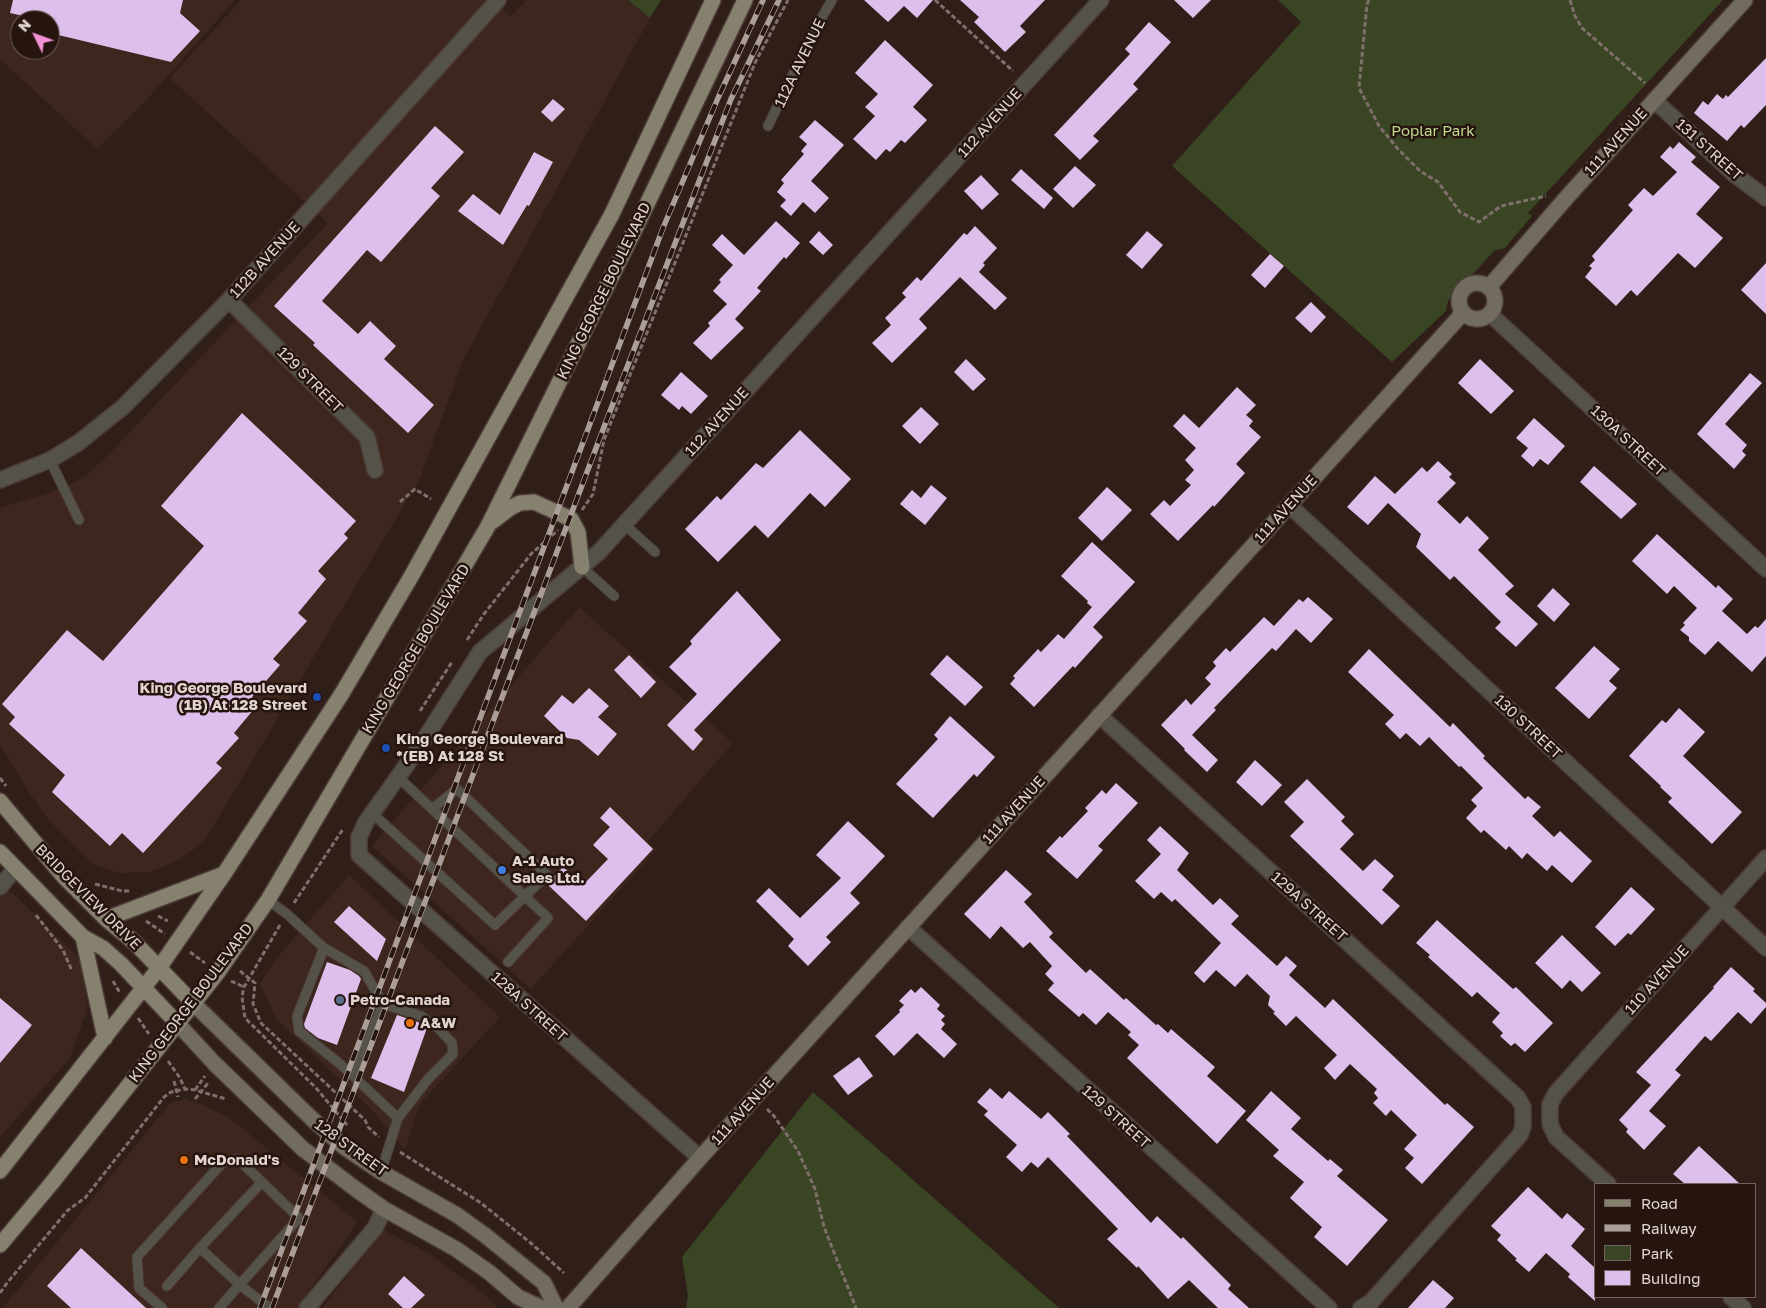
<!DOCTYPE html>
<html>
<head>
<meta charset="utf-8">
<style>
	body { margin:0 }
	#map { position:relative; width:1766px; height:1308px; overflow:hidden; background:#301f18; font-family:"Golos Text",sans-serif }
	canvas { display:block }
	.legend { position:absolute; left:1594px; top:1183px; width:162px; height:115px; box-sizing:border-box; background:#26150f; border:1px solid #71625d; margin:0; padding:6px 9px; list-style:none; font-size:15px; color:#e2d5d1 }
	.legend li { display:flex; align-items:center; gap:10px; height:25px }
	.legend b { width:25px; border:1px solid #71625d }
	.north { position:absolute; left:10px; top:10px; width:50px; height:50px; box-sizing:border-box; background:#26150f; border:1px solid #71625d; border-radius:50%; rotate:312deg; font-size:14px; font-weight:700; line-height:20px; text-align:center; color:#e2d5d1 }
	.north::after { content:''; display:block; margin:auto; width:18px; height:22px; background:#f391d5; clip-path:polygon(50% 0,100% 100%,50% 72%,0 100%) }
</style>
</head>
<body>
<div id="map">
<canvas width="1766" height="1308"></canvas>
<ul class="legend">
<li><b style="height:6px;background:#86806f"></b>Road</li>
<li><b style="height:6px;background:#ab9d98"></b>Railway</li>
<li><b style="height:14px;background:#3a4524"></b>Park</li>
<li><b style="height:14px;background:#ddbfec"></b>Building</li>
</ul>
<div class="north">N</div>
</div>
<script>
const g = document.querySelector('canvas').getContext('2d');
g.lineJoin = 'round';
function fill(path, color) { g.fillStyle = color; g.fill(path, 'evenodd'); }
const shape = rows => new Path2D(rows.map(r => 'M' + r).join(''));
function strokePath(path, color, width, dash) { g.strokeStyle = color; g.lineWidth = width; g.lineCap = dash ? 'butt' : 'round'; g.setLineDash(dash || []); g.stroke(path); }
function drawText(font, color, halo, rows, align = 'center') {
  g.font = font + ' "Golos Text",sans-serif'; g.lineWidth = 5; g.setLineDash([]); g.textBaseline = 'middle'; g.strokeStyle = halo; g.fillStyle = color; for (const [text, x, y, turn = 0] of rows) {
    g.save(); g.translate(x, y); g.rotate((+turn || 0) * Math.PI / 180); g.textAlign = isNaN(turn) ? turn : align; if (halo) g.strokeText(text, 0, 0); g.fillText(text, 0, 0); g.restore();
  }
}
const built = shape([
	[0,0,235,0,141,106,97,149,0,59],
	[20,20,50,20,50,50,20,50],
	[241,0,493,0,511,16,527,0,628,0,650,18,463,360,420,478,204,842,177,861,150,872,119,873,94,865,47,818,29,792,0,745,0,508,54,491,85,477,110,453,328,223,170,78],
	[579,607,733,743,648,841,656,850,531,989,372,846],
	[349,875,500,1017,419,1105,405,1150,374,1112,277,1020,260,984,275,960],
	[3,884,82,961,87,1010,70,1058,0,1137,0,887],
	[185,1099,198,1103,228,1117,358,1222,297,1308,3,1308,171,1102],
	[384,1230,430,1254,484,1294,498,1308,322,1308]
]);
const green = shape([
	[628,0,661,0,650,18],
	[1278,0,1723,0,1528,213,1532,216,1505,248,1494,251,1448,301,1446,311,1392,362,1172,166,1301,22],
	[813,1092,1059,1308,686,1308,688,1296,682,1257]
]);
const building = shape([
	[13,0,183,0,180,13,200,31,171,62,50,33,50,20,41,20,10,13],
	[864,0,933,0,917,18,904,6,888,22],
	[960,0,1045,0,1020,26,1026,32,1005,52,974,22,979,17],
	[1174,0,1211,0,1193,18],
	[1149,22,1171,42,1133,84,1138,89,1093,136,1099,141,1080,160,1054,135,1130,54,1125,49],
	[885,40,933,85,913,107,927,120,905,143,901,140,890,152,886,149,876,160,853,139,875,116,865,107,878,94,855,73],
	[1766,58,1766,105,1744,128,1741,125,1727,141,1694,113,1703,101,1708,105,1717,94,1723,99,1726,95,1728,97],
	[553,99,565,109,552,122,541,112],
	[815,120,844,145,811,181,829,198,815,213,803,202,791,216,780,206,786,200,777,192,784,183,781,180,804,154,801,151,807,144,799,137],
	[435,126,464,152,431,188,440,196,381,262,367,250,322,301,358,334,370,321,396,346,384,359,434,405,408,433,313,345,315,343,274,306],
	[1679,142,1696,157,1691,162,1720,187,1696,214,1723,238,1695,268,1678,253,1637,296,1631,290,1616,306,1585,277,1592,268,1589,266,1595,260,1592,256,1633,210,1628,205,1644,188,1653,196,1677,172,1660,157,1670,146,1673,149],
	[534,152,553,162,529,206,527,205,503,245,458,211,473,194,500,215],
	[1075,166,1096,185,1073,208,1053,189],
	[1021,169,1053,198,1044,209,1011,180],
	[981,175,999,194,982,210,964,191],
	[776,221,800,243,786,259,784,257,757,288,761,291,735,319,744,328,711,360,693,343,710,326,708,323,727,304,713,291,721,282,719,280,733,265,712,245,722,234,744,255],
	[975,226,997,248,983,263,985,265,979,272,1007,298,995,310,960,277,919,319,927,328,892,363,872,343,891,325,885,318,906,297,902,293,917,277,921,281,964,233,967,235],
	[819,231,833,245,823,255,809,242],
	[1147,231,1163,245,1142,269,1126,255],
	[1270,254,1284,266,1265,288,1251,275],
	[1766,263,1766,314,1741,290],
	[1311,302,1326,317,1311,333,1295,318],
	[966,359,986,379,973,391,954,372],
	[1480,359,1514,391,1491,414,1458,383],
	[681,372,708,396,691,414,682,406,679,410,661,395],
	[1750,373,1762,383,1725,424,1747,445,1742,451,1746,455,1734,469,1697,434],
	[1237,387,1256,405,1246,415,1253,421,1249,426,1261,437,1236,464,1245,473,1214,507,1213,505,1178,541,1150,514,1164,500,1170,506,1191,485,1185,480,1194,470,1185,460,1196,448,1173,426,1184,414,1199,428],
	[921,407,939,424,920,444,902,426],
	[242,413,356,521,344,534,348,538,318,571,326,579,298,613,307,621,273,659,280,665,252,697,259,703,234,733,239,738,216,763,222,768,143,853,122,833,110,846,52,792,65,775,9,724,15,717,2,704,67,630,103,661,204,546,161,506],
	[1534,418,1565,446,1548,465,1540,459,1533,467,1521,456,1528,448,1516,438],
	[800,430,851,479,825,507,810,493,768,538,755,525,718,562,685,529,717,496,721,500,756,463,763,468],
	[1438,461,1452,474,1449,477,1456,483,1437,502,1460,524,1467,516,1489,538,1478,550,1514,586,1505,594,1538,624,1516,647,1495,628,1501,622,1454,576,1450,580,1416,547,1421,534,1388,503,1368,525,1347,507,1375,476,1395,494,1393,496,1422,467,1427,472],
	[1594,466,1637,504,1621,519,1580,482],
	[931,485,947,498,925,525,900,504,912,490,921,498],
	[1107,487,1132,510,1102,541,1078,518],
	[1657,534,1716,588,1718,585,1733,599,1722,611,1747,634,1755,626,1758,628,1766,619,1766,656,1752,672,1718,641,1705,655,1689,641,1689,637,1680,630,1685,625,1683,623,1697,608,1674,586,1667,594,1632,561],
	[1092,542,1135,582,1093,627,1103,637,1075,668,1073,666,1034,707,1010,684,1015,678,1013,676,1038,649,1041,652,1058,634,1064,639,1092,607,1087,603,1088,601,1061,576],
	[1553,588,1570,604,1554,622,1537,606],
	[737,591,781,640,694,730,703,739,693,751,667,725,697,694,669,667,692,644,690,641],
	[1308,597,1333,619,1311,643,1296,629,1276,651,1272,648,1214,708,1216,710,1192,735,1218,760,1207,772,1184,750,1185,749,1161,725,1186,699,1191,705,1211,684,1205,678,1216,666,1213,662,1226,648,1230,652,1264,617,1274,626,1299,599,1303,602],
	[1594,646,1620,669,1609,681,1617,688,1589,719,1555,688],
	[1369,649,1450,727,1453,723,1485,756,1483,758,1525,799,1528,796,1541,807,1532,816,1554,837,1560,831,1592,861,1572,883,1552,865,1547,871,1527,853,1522,859,1509,846,1506,850,1484,830,1481,833,1466,818,1477,806,1471,800,1483,788,1461,766,1459,767,1429,737,1420,746,1406,733,1400,739,1385,724,1394,715,1348,672],
	[629,655,656,682,641,698,614,670],
	[947,655,983,687,965,706,930,674],
	[589,688,609,706,598,717,617,734,598,756,579,740,567,738,544,716,562,695,573,704],
	[1679,708,1705,732,1683,756,1742,812,1712,844,1668,802,1672,798,1660,787,1661,786,1629,756,1662,720,1666,723],
	[950,716,995,757,977,777,974,774,933,818,896,784,938,739,934,735],
	[1255,760,1282,785,1262,806,1236,782],
	[1307,779,1345,817,1341,821,1354,834,1340,849,1363,871,1375,859,1394,876,1382,890,1400,906,1382,925,1290,836,1304,822,1284,802],
	[1116,783,1138,803,1098,846,1103,850,1077,879,1046,851,1060,836,1062,838,1088,811,1085,808,1102,790,1106,794],
	[610,807,653,849,586,921,547,884,563,867,583,885,608,859,593,845,610,827,600,818],
	[848,821,885,856,850,893,860,903,826,937,831,942,808,966,788,946,794,939,756,901,769,888,800,918,841,878,816,855],
	[1160,826,1189,853,1177,870,1213,905,1220,898,1239,916,1231,924,1277,966,1286,956,1297,966,1289,975,1325,1008,1333,999,1445,1105,1447,1103,1474,1127,1422,1184,1405,1168,1414,1158,1404,1149,1417,1135,1391,1110,1386,1116,1373,1103,1378,1098,1374,1093,1377,1089,1350,1064,1335,1080,1324,1068,1337,1055,1296,1016,1286,1026,1273,1013,1275,1012,1268,1005,1270,996,1247,974,1235,987,1216,970,1204,983,1194,973,1221,943,1175,899,1172,902,1161,892,1154,899,1135,881,1161,854,1147,840],
	[1006,870,1032,894,1024,902,1053,933,1049,937,1086,973,1090,969,1124,1000,1126,998,1156,1025,1158,1024,1168,1033,1171,1029,1215,1067,1207,1076,1246,1111,1217,1144,1127,1058,1139,1045,1128,1035,1131,1032,1108,1012,1096,1025,1083,1013,1079,1017,1048,990,1054,983,1045,974,1052,966,1030,942,1023,948,1001,926,990,939,964,914],
	[1631,887,1655,909,1631,935,1628,933,1615,946,1595,927],
	[349,906,386,939,377,961,334,922],
	[1437,920,1513,989,1516,987,1553,1023,1525,1052,1515,1043,1511,1046,1500,1036,1503,1033,1492,1022,1500,1013,1477,992,1472,997,1428,957,1430,955,1416,943],
	[1562,935,1601,973,1582,992,1570,980,1562,989,1535,963],
	[327,962,350,970,359,976,361,979,337,1045,318,1038,305,1028,304,1024],
	[1731,967,1755,989,1753,991,1766,1003,1766,1007,1751,1024,1738,1012,1711,1041,1705,1036,1675,1070,1681,1075,1649,1111,1666,1126,1644,1150,1626,1132,1628,1129,1619,1120,1651,1085,1636,1072,1714,988,1713,987],
	[921,987,940,1005,937,1009,945,1016,941,1020,945,1024,941,1029,957,1044,944,1058,917,1033,894,1056,875,1036,900,1012,899,1010,904,1005,899,1001,911,989,915,993],
	[0,998,32,1025,0,1063],
	[397,1015,418,1022,427,1028,404,1092,371,1078],
	[859,1057,873,1076,848,1095,833,1076],
	[990,1088,1002,1099,1009,1091,1041,1119,1048,1112,1070,1134,1067,1136,1151,1223,1157,1216,1181,1239,1183,1237,1231,1285,1228,1289,1249,1308,1218,1308,1189,1280,1168,1299,1138,1266,1137,1268,1107,1239,1118,1229,1048,1157,1038,1168,1031,1162,1022,1172,1006,1157,1017,1145,984,1115,988,1111,977,1102],
	[1271,1091,1301,1118,1291,1129,1328,1161,1330,1159,1343,1170,1337,1176,1388,1220,1347,1266,1314,1237,1322,1227,1290,1198,1304,1182,1273,1156,1279,1150,1246,1120],
	[1699,1146,1740,1184,1685,1184,1673,1174],
	[1528,1187,1562,1219,1567,1213,1585,1229,1571,1246,1595,1268,1595,1301,1568,1277,1570,1274,1546,1253,1529,1272,1515,1260,1517,1259,1497,1240,1501,1235,1491,1226],
	[81,1248,146,1308,71,1308,47,1286],
	[404,1276,425,1295,411,1308,403,1308,388,1294],
	[1433,1280,1454,1298,1445,1308,1408,1308]
]);
const path = shape([
	[935,0,1013,71],
	[1369,0,1367,4,1359,88,1379,126,1398,149,1420,171,1438,182,1460,212,1479,222,1501,206,1546,196],
	[1570,0,1575,16,1582,28,1645,83],
	[400,502,415,489,431,499],
	[582,510,593,494,604,440,755,63,788,0],
	[467,640,484,614,531,554,558,530],
	[420,711,452,662],
	[0,778,6,786],
	[95,884,122,891,130,891],
	[294,903,343,829],
	[36,915,63,950,72,971],
	[158,916,168,921],
	[146,921,165,934],
	[280,925,244,987,242,997,245,1018,316,1088,347,1125],
	[190,952,205,963],
	[240,971,255,983,253,1004,261,1023,365,1120,368,1127,379,1137],
	[113,981,120,993],
	[231,981,244,987],
	[138,1018,149,1034],
	[168,1061,180,1078,185,1089],
	[174,1081,178,1097],
	[195,1090,205,1076],
	[195,1099,209,1082],
	[767,1109,774,1116,798,1151,815,1189,824,1227,856,1308],
	[400,1152,481,1203,532,1244,564,1273],
	[0,1293,7,1283,68,1210,85,1198,164,1097,171,1092,185,1089,195,1090,226,1099]
]);
const lane = shape([
	[768,126,815,29,832,0],
	[50,460,79,520],
	[624,524,655,552],
	[582,567,614,596],
	[398,777,548,918,508,962],
	[372,813,495,925,547,875,457,789,432,809],
	[268,900,287,914,324,948,297,1016,299,1031,340,1064,398,1118,381,1172],
	[324,948,364,971,383,1004,353,1076],
	[383,1004,421,1016,438,1028,452,1043,453,1054,428,1079,398,1118],
	[262,1182,200,1248,240,1285,270,1308],
	[167,1286,200,1248],
	[162,1308,139,1288,137,1257,224,1161,238,1159,299,1218,219,1308]
]);
const street = shape([
	[1654,100,1734,174,1766,198],
	[229,300,367,437,375,470],
	[1490,314,1766,569],
	[0,480,50,460,78,443,123,407,229,300,498,0],
	[1289,505,1766,948],
	[1099,715,1518,1098,1523,1107,1523,1127,1520,1135,1371,1302,1361,1308],
	[0,887,15,869],
	[908,927,1329,1308],
	[700,1158,359,855,359,837,366,822,420,746,480,652,599,552,1101,0],
	[1608,1184,1556,1137,1550,1124,1550,1104,1556,1093,1766,858],
	[1731,1297,1743,1308],
	[307,1308,375,1228,384,1209]
]);
const secondary = shape([
	'1459 301a18 18 0 1 1 36 0a18 18 0 1 1-36 0Z',
	[1489,287,1568,196,1745,0],
	[194,1004,311,1118,344,1147,381,1172,457,1215,486,1236,544,1283,556,1308],
	[178,1024,214,1063,303,1149,357,1190,384,1209,456,1249,490,1273,518,1297,542,1308],
	[568,1308,700,1158,1463,313]
]);
const primary = shape([
	[493,521,510,508,520,503,534,502,571,519,578,532,582,567],
	[0,801,64,877,106,919,135,943,194,1004],
	[0,852,83,937,103,948,121,964,178,1024],
	[106,919,224,874],
	[83,937,105,1038],
	[0,1171,159,968,224,874,341,695,412,575,612,214,713,0],
	[0,1245,51,1184,218,972,268,900,488,526,636,227,745,0]
]);
const rail = shape([
	[260,1308,663,228,718,98,763,0],
	[272,1308,607,419,731,99,779,0]
]);
const markers = [
	[317,697,5,"#1a4fb4"],
	[386,748,5,"#1a4fb4"],
	[502,870,5,"#3f7fe0"],
	[340,1000,5,"#5c6f8a"],
	[410,1023,5,"#e8710a"],
	[184,1160,5,"#e8710a"]
];
const streetNames = [
	["112A AVENUE",800,63,-64],
	["112 AVENUE",990,123,-48],
	["111 AVENUE",1616,142,-48],
	["131 STREET",1709,150,42],
	["112B AVENUE",265,260,-48],
	["KING GEORGE BOULEVARD",604,291,-64],
	["129 STREET",310,380,45],
	["112 AVENUE",717,422,-48],
	["130A STREET",1628,441,43],
	["111 AVENUE",1286,509,-48],
	["KING GEORGE BOULEVARD",416,649,-59],
	["130 STREET",1528,727,43],
	["111 AVENUE",1014,810,-48],
	["BRIDGEVIEW DRIVE",88,897,45],
	["129A STREET",1309,907,42],
	["110 AVENUE",1657,980,-48],
	["KING GEORGE BOULEVARD",191,1003,-53],
	["128A STREET",529,1007,42],
	["111 AVENUE",743,1111,-48],
	["129 STREET",1116,1117,42],
	["128 STREET",351,1148,36]
];
const parkNames = [
	["Poplar Park",1433,131]
];
const poiNames = [
	["King George Boulevard",307,688,"right"],
	["(1B) At 128 Street",307,705,"right"],
	["King George Boulevard",396,739],
	["*(EB) At 128 St",396,756],
	["A-1 Auto",512,861],
	["Sales Ltd.",512,878],
	["Petro-Canada",350,1000],
	["A&W",420,1023],
	["McDonald's",194,1160]
];
fill(built, '#3d261d');
fill(green, '#3a4524');
fill(building, '#ddbfec');
strokePath(lane, '#4c3c36', 11);
strokePath(street, '#4c3c36', 18);
strokePath(secondary, '#4c3c36', 18);
strokePath(primary, '#4c3c36', 18);
strokePath(path, '#7f6f6a', 3, [5, 2.5]);
strokePath(lane, '#55524a', 9);
strokePath(street, '#55524a', 15);
strokePath(secondary, '#716c5f', 15);
strokePath(primary, '#86806f', 15);
strokePath(rail, '#ab9d98', 5.5);
strokePath(rail, '#26150f', 4, [11]);
for (const [x, y, r, color] of markers) { const dot = new Path2D(); dot.arc(x, y, r, 0, 2 * Math.PI); g.fillStyle = color; g.fill(dot); strokePath(dot, '#26150f', 2); }
drawText('15px', '#e2d5d1', '#26150f', streetNames);
drawText('15px', '#c1da91', '#26150f', parkNames);
drawText('bold 15px', '#e2d5d1', '#26150f', poiNames, 'left');
</script>
</body>
</html>
